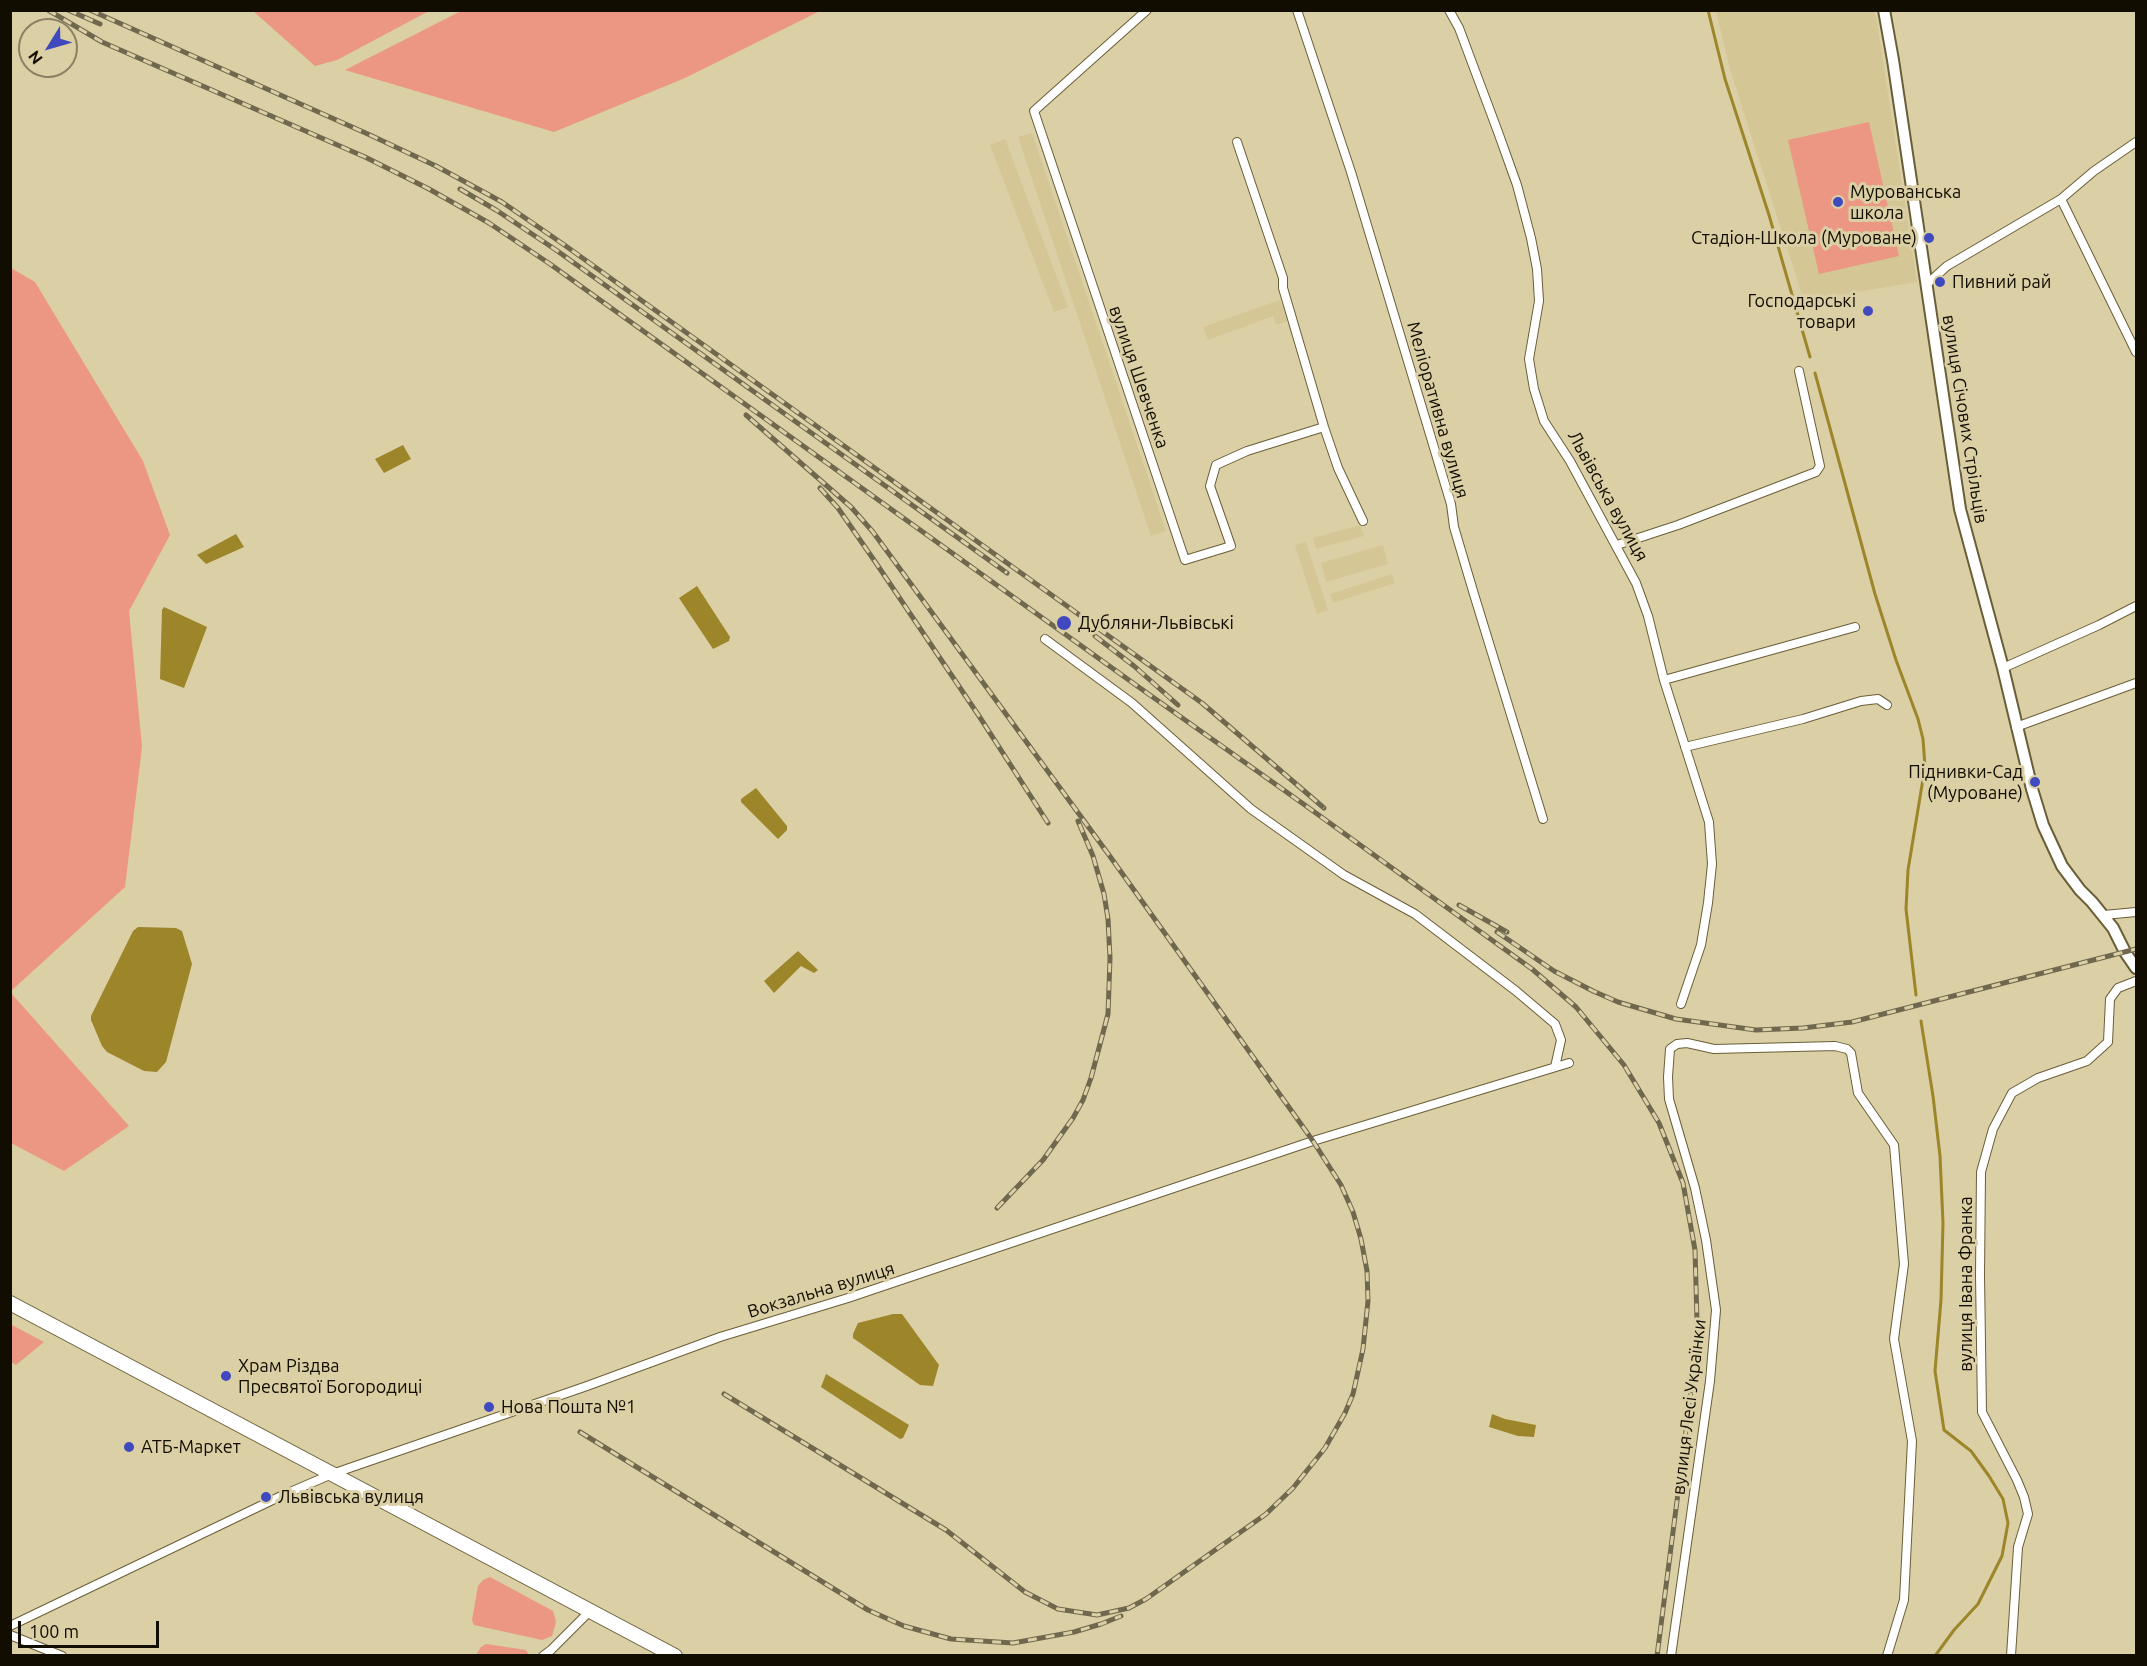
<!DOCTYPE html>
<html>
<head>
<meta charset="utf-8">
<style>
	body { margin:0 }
	#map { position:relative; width:2147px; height:1666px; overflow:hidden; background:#dbcfa5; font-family:Ubuntu,sans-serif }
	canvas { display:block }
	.frame { position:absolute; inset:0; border:12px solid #110d01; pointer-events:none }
	.north { position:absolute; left:18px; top:18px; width:60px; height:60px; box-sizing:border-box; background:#dbcfa5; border:2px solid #8a8163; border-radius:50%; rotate:233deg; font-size:16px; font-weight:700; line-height:24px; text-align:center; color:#110d01 }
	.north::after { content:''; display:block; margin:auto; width:21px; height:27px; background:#404abe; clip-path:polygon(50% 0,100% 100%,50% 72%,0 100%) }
	.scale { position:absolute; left:18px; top:1621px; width:141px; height:27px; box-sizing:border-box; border:3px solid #110d01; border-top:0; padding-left:8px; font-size:18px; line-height:21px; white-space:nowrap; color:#110d01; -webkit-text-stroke:4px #dbcfa5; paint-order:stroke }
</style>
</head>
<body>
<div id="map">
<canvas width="2147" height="1666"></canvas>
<div class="frame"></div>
<div class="north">N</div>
<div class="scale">100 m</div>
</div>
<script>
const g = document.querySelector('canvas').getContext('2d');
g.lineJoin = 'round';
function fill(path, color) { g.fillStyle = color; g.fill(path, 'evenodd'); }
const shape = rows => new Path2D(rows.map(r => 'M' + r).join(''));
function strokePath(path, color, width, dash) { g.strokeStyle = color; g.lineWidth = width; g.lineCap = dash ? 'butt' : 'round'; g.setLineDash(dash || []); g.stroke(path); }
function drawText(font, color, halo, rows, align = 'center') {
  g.font = font + ' Ubuntu,sans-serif'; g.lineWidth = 6; g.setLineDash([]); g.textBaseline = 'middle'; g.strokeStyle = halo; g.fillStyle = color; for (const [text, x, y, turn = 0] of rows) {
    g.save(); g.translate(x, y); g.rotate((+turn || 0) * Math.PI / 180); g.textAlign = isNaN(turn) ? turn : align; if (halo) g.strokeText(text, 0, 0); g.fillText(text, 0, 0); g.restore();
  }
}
const built = shape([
	[1872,10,1876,16,1917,282,1804,301,1730,69,1716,11],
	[1032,133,1166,531,1151,536,1018,137],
	[1005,139,1068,307,1054,312,990,145],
	[1280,300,1288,321,1276,325,1273,316,1208,340,1203,327],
	[1360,525,1364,536,1316,549,1313,538],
	[1306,542,1328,610,1317,614,1295,545],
	[1383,545,1388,564,1326,582,1321,563],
	[1392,574,1395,583,1333,603,1330,594]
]);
const green = shape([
	[253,11,429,11,337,60,315,66],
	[461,11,461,10,820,11,685,78,554,132,345,70],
	[1869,122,1899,256,1819,274,1788,140],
	[11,268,35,282,143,461,170,535,129,611,142,747,125,887,11,991],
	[11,993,129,1126,64,1171,11,1143],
	[10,1324,44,1342,16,1365,11,1362],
	[490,1577,553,1611,556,1622,552,1636,542,1640,474,1625,472,1620,478,1586,483,1580],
	[486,1644,526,1650,529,1655,476,1655,481,1647]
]);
const water = shape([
	[403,445,411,459,384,473,375,459],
	[236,534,244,547,206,564,197,555],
	[697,586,730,637,729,641,713,649,679,598],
	[164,607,207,627,184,688,160,679,162,610],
	[756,788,787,826,787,830,778,839,741,802,741,799],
	[138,927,176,928,182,931,192,964,166,1062,157,1072,144,1071,107,1052,102,1046,91,1020,91,1016,133,931],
	[798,951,818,970,814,973,801,966,774,993,764,981],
	[893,1314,902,1314,939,1365,933,1386,920,1385,853,1338,853,1334,858,1323],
	[826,1374,909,1425,903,1438,900,1439,821,1387],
	[1492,1414,1505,1419,1536,1425,1534,1437,1518,1436,1489,1427]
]);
const stream = shape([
	[1708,10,1725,79,1769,215,1810,357],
	[1815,373,1875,594,1896,660,1918,719,1923,739,1925,767,1908,870,1906,909,1916,995],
	[1921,1021,1933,1096,1940,1156,1943,1223,1941,1300,1935,1371,1944,1430,1971,1451,1989,1476,2003,1499,2008,1523,2002,1556,1978,1604,1954,1630,1935,1656]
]);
const street = shape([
	[1147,10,1034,111,1185,560,1231,546,1210,486,1216,465,1247,451,1324,427],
	[1297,10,1351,172,1451,504,1454,527,1473,591,1543,819],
	[1449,10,1459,28,1498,132,1517,185,1531,238,1537,269,1539,301,1529,359,1534,389,1544,421,1570,461,1636,583,1648,616,1664,680,1709,822,1712,864,1708,903,1701,945,1681,1004],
	[1237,142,1283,278,1283,288,1324,427,1338,468,1363,521],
	[2061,199,2094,171,2136,142],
	[1927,284,1947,266,2061,199,2136,352],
	[1617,545,1678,525,1816,472,1820,466,1799,371],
	[1045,639,1132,703,1251,809,1344,875,1415,914,1516,991,1555,1024,1561,1040,1555,1067],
	[2003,668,2099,625,2136,606],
	[1664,680,1855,627],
	[2016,727,2136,683],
	[1685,747,1803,719,1861,701,1878,699,1887,705],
	[2104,915,2136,912],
	[10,1626,281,1496,332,1474,587,1386,720,1337,848,1298,1313,1141,1569,1063],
	[10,1635,62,1656],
	[543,1656,551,1650,590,1611],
	[1671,1656,1710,1381,1716,1310,1706,1240,1695,1188,1669,1099,1668,1077,1670,1049,1677,1044,1687,1043,1714,1049,1835,1046,1847,1049,1851,1053,1858,1093,1894,1145,1904,1264,1894,1339,1912,1441,1904,1600,1887,1656],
	[2011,1656,2018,1547,2028,1514,2024,1497,2017,1480,1982,1412,1980,1275,1981,1172,1993,1129,2012,1093,2038,1078,2087,1061,2108,1042,2110,999,2118,988,2136,981]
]);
const secondary = shape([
	[1884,10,1893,60,1960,509,2003,668,2032,789,2043,825,2062,866,2080,890,2092,902,2113,928,2125,952,2136,968]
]);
const highway = shape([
	[10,1303,675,1656]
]);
const rail = shape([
	[48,10,102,42,365,157,429,189,489,223,550,264,1133,683,1302,803,1532,969,1576,1007,1624,1065,1659,1123,1683,1183,1695,1250,1697,1321,1694,1369,1657,1656],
	[68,10,100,24],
	[90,10,370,135,436,166,502,202,563,244,1202,703,1324,808],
	[460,189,496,210,556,250,1007,573],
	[820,488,838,508,876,563,979,716,1048,823],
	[1095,636,1134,666,1178,705],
	[1459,905,1507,932],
	[1497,932,1554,971,1593,991,1618,1002,1676,1019,1756,1030,1803,1028,1852,1022,2136,949],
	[997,1208,1043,1160,1073,1118,1083,1100,1091,1078,1108,1014,1110,958,1108,919,1104,894,1093,856,1078,821],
	[724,1394,946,1530,1025,1592,1058,1609,1097,1615,1129,1608,1146,1599,1266,1514,1293,1488,1325,1448,1345,1413,1353,1394,1363,1349,1368,1301,1367,1271,1361,1239,1353,1212,1341,1185,1313,1141,1109,855,873,532,851,507,746,415],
	[580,1432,868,1610,904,1626,951,1639,1013,1643,1074,1632,1101,1624,1121,1616]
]);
const markers = [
	[1838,202,6,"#404abe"],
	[1929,238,6,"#404abe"],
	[1940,282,6,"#404abe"],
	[1868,311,6,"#404abe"],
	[1064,623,8,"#404abe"],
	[2035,782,6,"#404abe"],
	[226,1376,6,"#404abe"],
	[489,1407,6,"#404abe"],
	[129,1447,6,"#404abe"],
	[266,1497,6,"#404abe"]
];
const poiNames = [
	["Мурованська",1850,192],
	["школа",1850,213],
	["Стадіон-Школа (Муроване)",1917,238,"right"],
	["Пивний рай",1952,282],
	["Господарські",1856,301,"right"],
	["товари",1856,322,"right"],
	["Дубляни-Львівські",1078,623],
	["Піднивки-Сад",2023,772,"right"],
	["(Муроване)",2023,793,"right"],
	["Храм Різдва",238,1366],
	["Пресвятої Богородиці",238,1387],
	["Нова Пошта №1",501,1407],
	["АТБ-Маркет",141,1447],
	["Львівська вулиця",278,1497]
];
const streetNames = [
	["вулиця Шевченка",1139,377,71],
	["Меліоративна вулиця",1438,410,74],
	["вулиця Січових Стрільців",1965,419,81],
	["Львівська вулиця",1608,496,61],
	["вулиця Івана Франка",1966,1284,-90],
	["Вокзальна вулиця",821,1290,-17],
	["вулиця Лесі Українки",1689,1407,-83]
];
fill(built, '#d5c695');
fill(green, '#eb9783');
fill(water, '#9d8529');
strokePath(stream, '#9d8529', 3);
strokePath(street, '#6a5e38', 10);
strokePath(secondary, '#6a5e38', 14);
strokePath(highway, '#6a5e38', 16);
strokePath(street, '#fff', 8);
strokePath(secondary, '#fff', 10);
strokePath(highway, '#fff', 14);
strokePath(rail, '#70684e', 5);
strokePath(rail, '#dbcfa5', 3, [9]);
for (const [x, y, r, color] of markers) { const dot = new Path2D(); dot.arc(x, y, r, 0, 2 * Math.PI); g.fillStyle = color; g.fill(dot); strokePath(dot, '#dbcfa5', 2); }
drawText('18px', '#110d01', '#dbcfa5', poiNames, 'left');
drawText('18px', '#110d01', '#dbcfa5', streetNames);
</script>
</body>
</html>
